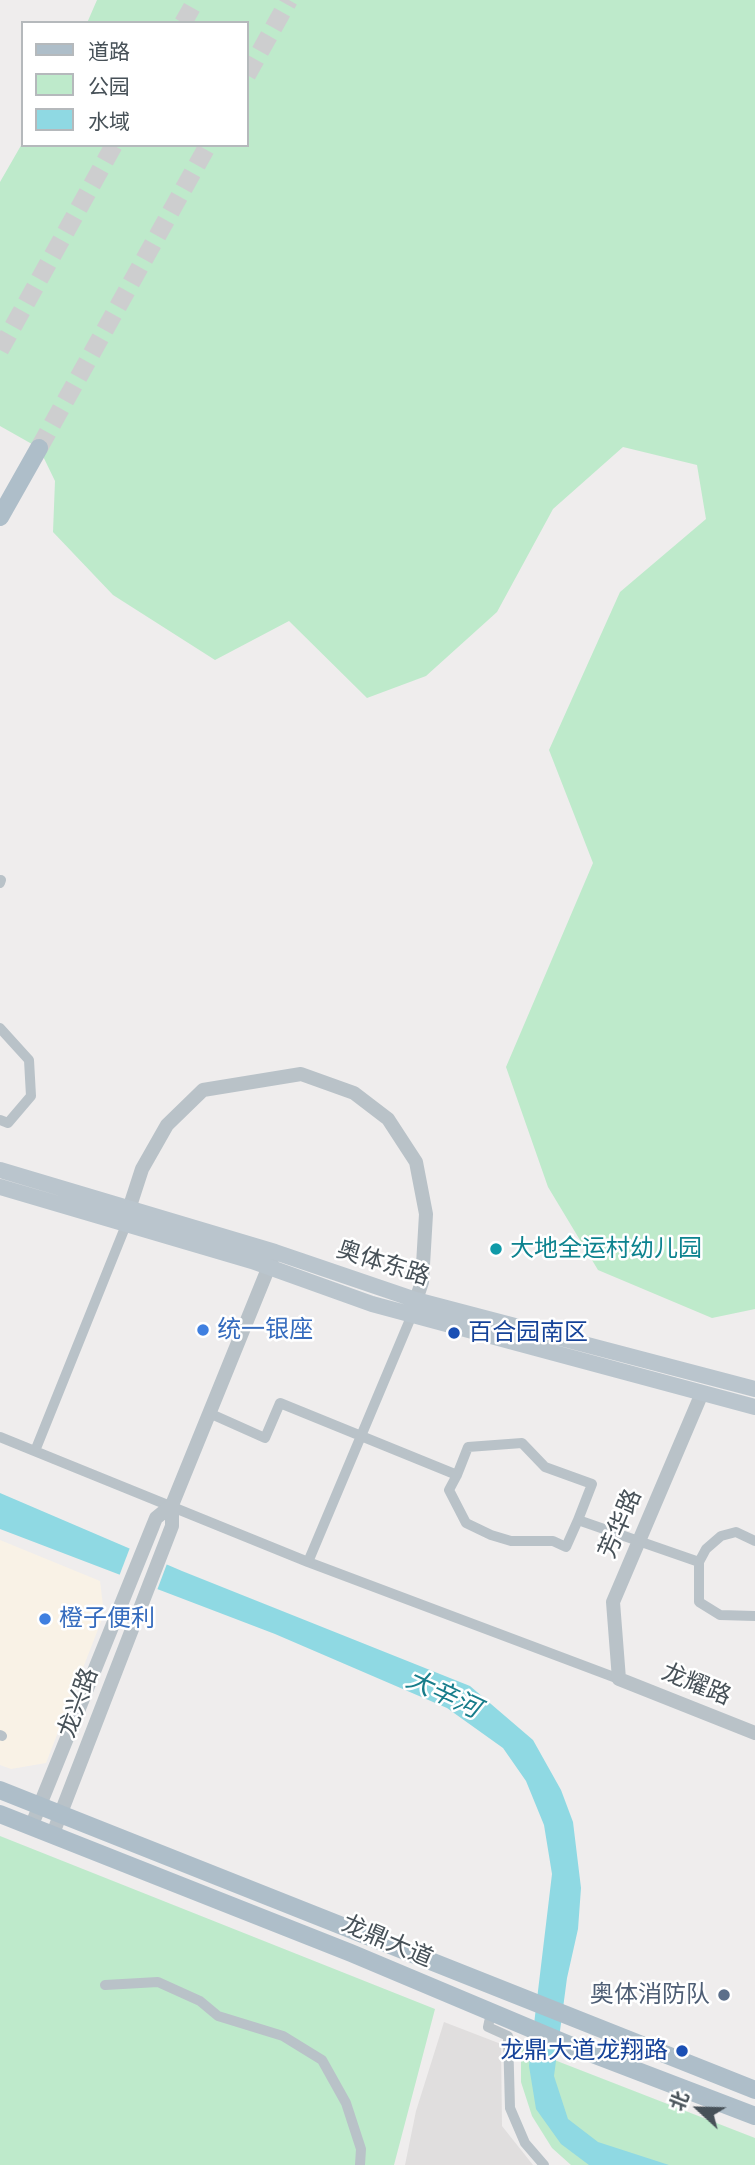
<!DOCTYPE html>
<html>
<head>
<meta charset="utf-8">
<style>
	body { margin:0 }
	#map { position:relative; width:755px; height:2165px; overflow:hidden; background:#efeded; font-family:Helvetica,"Noto Sans SC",sans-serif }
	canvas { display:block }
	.legend { position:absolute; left:21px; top:21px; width:228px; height:126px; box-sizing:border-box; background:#fff; border:2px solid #b5b9bc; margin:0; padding:9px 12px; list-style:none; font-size:21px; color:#475158 }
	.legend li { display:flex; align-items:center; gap:14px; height:35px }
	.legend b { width:35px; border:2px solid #b5b9bc }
	.north { position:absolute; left:664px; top:2074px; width:70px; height:70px; -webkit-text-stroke:5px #fff; paint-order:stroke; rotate:292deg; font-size:19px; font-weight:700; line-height:28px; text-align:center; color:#475158 }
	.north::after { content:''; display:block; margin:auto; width:24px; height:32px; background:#475158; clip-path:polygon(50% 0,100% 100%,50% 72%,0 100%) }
</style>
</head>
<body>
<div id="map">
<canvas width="755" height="2165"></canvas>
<ul class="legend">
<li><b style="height:9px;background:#aebec9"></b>道路</li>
<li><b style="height:19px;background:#beeacb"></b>公园</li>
<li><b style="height:19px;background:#8fd9e3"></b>水域</li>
</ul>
<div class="north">北</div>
</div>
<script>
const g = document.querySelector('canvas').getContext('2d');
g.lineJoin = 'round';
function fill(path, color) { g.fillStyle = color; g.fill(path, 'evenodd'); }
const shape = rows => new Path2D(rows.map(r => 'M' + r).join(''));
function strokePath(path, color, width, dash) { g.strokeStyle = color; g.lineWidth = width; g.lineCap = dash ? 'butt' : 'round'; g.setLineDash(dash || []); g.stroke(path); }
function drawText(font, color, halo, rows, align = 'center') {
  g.font = font + ' Helvetica,"Noto Sans SC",sans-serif'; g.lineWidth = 5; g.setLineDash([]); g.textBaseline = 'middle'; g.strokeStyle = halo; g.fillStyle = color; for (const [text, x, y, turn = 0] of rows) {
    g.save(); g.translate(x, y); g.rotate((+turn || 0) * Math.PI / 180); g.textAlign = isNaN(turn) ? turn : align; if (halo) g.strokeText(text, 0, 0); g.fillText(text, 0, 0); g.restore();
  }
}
const commercial = shape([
	[0,1540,100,1581,104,1614,46,1763,11,1769,0,1765]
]);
const education = shape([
	[444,2022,501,2044,502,2126,533,2165,405,2165,416,2111]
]);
const green = shape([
	[97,0,755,0,755,1309,712,1318,598,1270,548,1187,506,1067,593,863,549,750,620,592,706,519,697,465,623,447,553,509,497,612,426,676,367,698,289,621,215,660,113,595,53,532,55,481,39,448,0,426,0,182,23,142,23,145,247,145,247,23,87,23],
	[0,1836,435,2009,394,2165,0,2165],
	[521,2047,755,2138,755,2165,571,2165,552,2148,532,2116,521,2082]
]);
const water = shape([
	[0,1493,182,1571,470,1686,533,1740,561,1790,573,1822,581,1888,578,1929,567,1978,554,2076,568,2119,598,2142,669,2165,589,2165,561,2144,536,2109,529,2066,552,1874,544,1825,526,1781,503,1748,447,1708,275,1634,0,1529]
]);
const pier = shape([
	[131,1545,168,1561,156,1593,118,1579]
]);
const primaryTunnel = shape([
	[183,23,196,0],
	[247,75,289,0],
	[0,350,114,145],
	[39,448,208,145]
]);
const minor = shape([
	[0,883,1,880],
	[0,1028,29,1060,31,1096,8,1123,0,1120],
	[209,1413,265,1438,280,1403,457,1475,468,1447,522,1443,545,1467,592,1484,578,1520,699,1562,699,1602,720,1615,755,1616],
	[0,1437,308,1562,619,1679],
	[35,1451,128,1220],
	[457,1475,449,1490,466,1523,491,1535,511,1541,553,1541,566,1547,578,1520],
	[308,1562,414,1310],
	[699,1562,706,1549,721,1536,736,1532,755,1541],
	[0,1735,2,1736],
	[105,1985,158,1982,200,2001,218,2016,283,2036,322,2060,346,2103,361,2149,360,2165],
	[491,2013,488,2027,508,2036,510,2108,525,2143,544,2165]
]);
const tertiary = shape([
	[129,1209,142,1169,167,1125,203,1090,301,1074,354,1093,388,1119,416,1162,426,1214,422,1282,416,1300],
	[702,1393,613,1602,619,1679,755,1733],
	[31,1827,152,1528,156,1518,172,1505],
	[52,1836,172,1526,172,1505,272,1259]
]);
const secondary = shape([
	[0,1170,275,1252,416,1300,755,1389],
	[0,1187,252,1261,372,1304,755,1407]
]);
const primary = shape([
	[0,517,39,448],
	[0,1790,755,2090],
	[0,1814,351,1953,572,2046,755,2116]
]);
const markers = [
	[496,1249,7,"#0f9aa8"],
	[203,1330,7,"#3f7fe0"],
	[454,1333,7,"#1a4fb4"],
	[45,1619,7,"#3f7fe0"],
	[724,1995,7,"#5c6f8a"],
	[682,2051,7,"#1a4fb4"]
];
const cultureNames = [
	["大地全运村幼儿园",510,1249]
];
const streetNames = [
	["奥体东路",383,1264,18],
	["芳华路",621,1524,-67],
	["龙耀路",696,1685,22],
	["龙兴路",79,1703,-70],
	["龙鼎大道",387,1942,23]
];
const shopNames = [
	["统一银座",217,1330],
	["橙子便利",59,1619]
];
const transitNames = [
	["百合园南区",468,1333],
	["龙鼎大道龙翔路",668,2051,"right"]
];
const serviceNames = [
	["奥体消防队",710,1995]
];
const waterNames = [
	["大辛河",443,1695,25]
];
fill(commercial, '#f9f2e6');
fill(education, '#e0dede');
fill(green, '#beeacb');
fill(water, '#8fd9e3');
fill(pier, '#efeded');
strokePath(primaryTunnel, '#cdcecf', 18, [18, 9]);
strokePath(minor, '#b9c2c8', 10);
strokePath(tertiary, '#b9c2c8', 14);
strokePath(secondary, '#bac5cd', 16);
strokePath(primary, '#aebec9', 18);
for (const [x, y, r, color] of markers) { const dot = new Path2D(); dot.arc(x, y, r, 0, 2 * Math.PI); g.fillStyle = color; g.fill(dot); strokePath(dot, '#fff', 2.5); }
drawText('24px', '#0d838f', '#fff', cultureNames, 'left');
drawText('24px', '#475158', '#fff', streetNames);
drawText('24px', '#366cbe', '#fff', shopNames, 'left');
drawText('24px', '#164399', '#fff', transitNames, 'left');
drawText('24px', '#4e5e75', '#fff', serviceNames, 'right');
drawText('italic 26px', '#187d8b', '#fff', waterNames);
</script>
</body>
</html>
